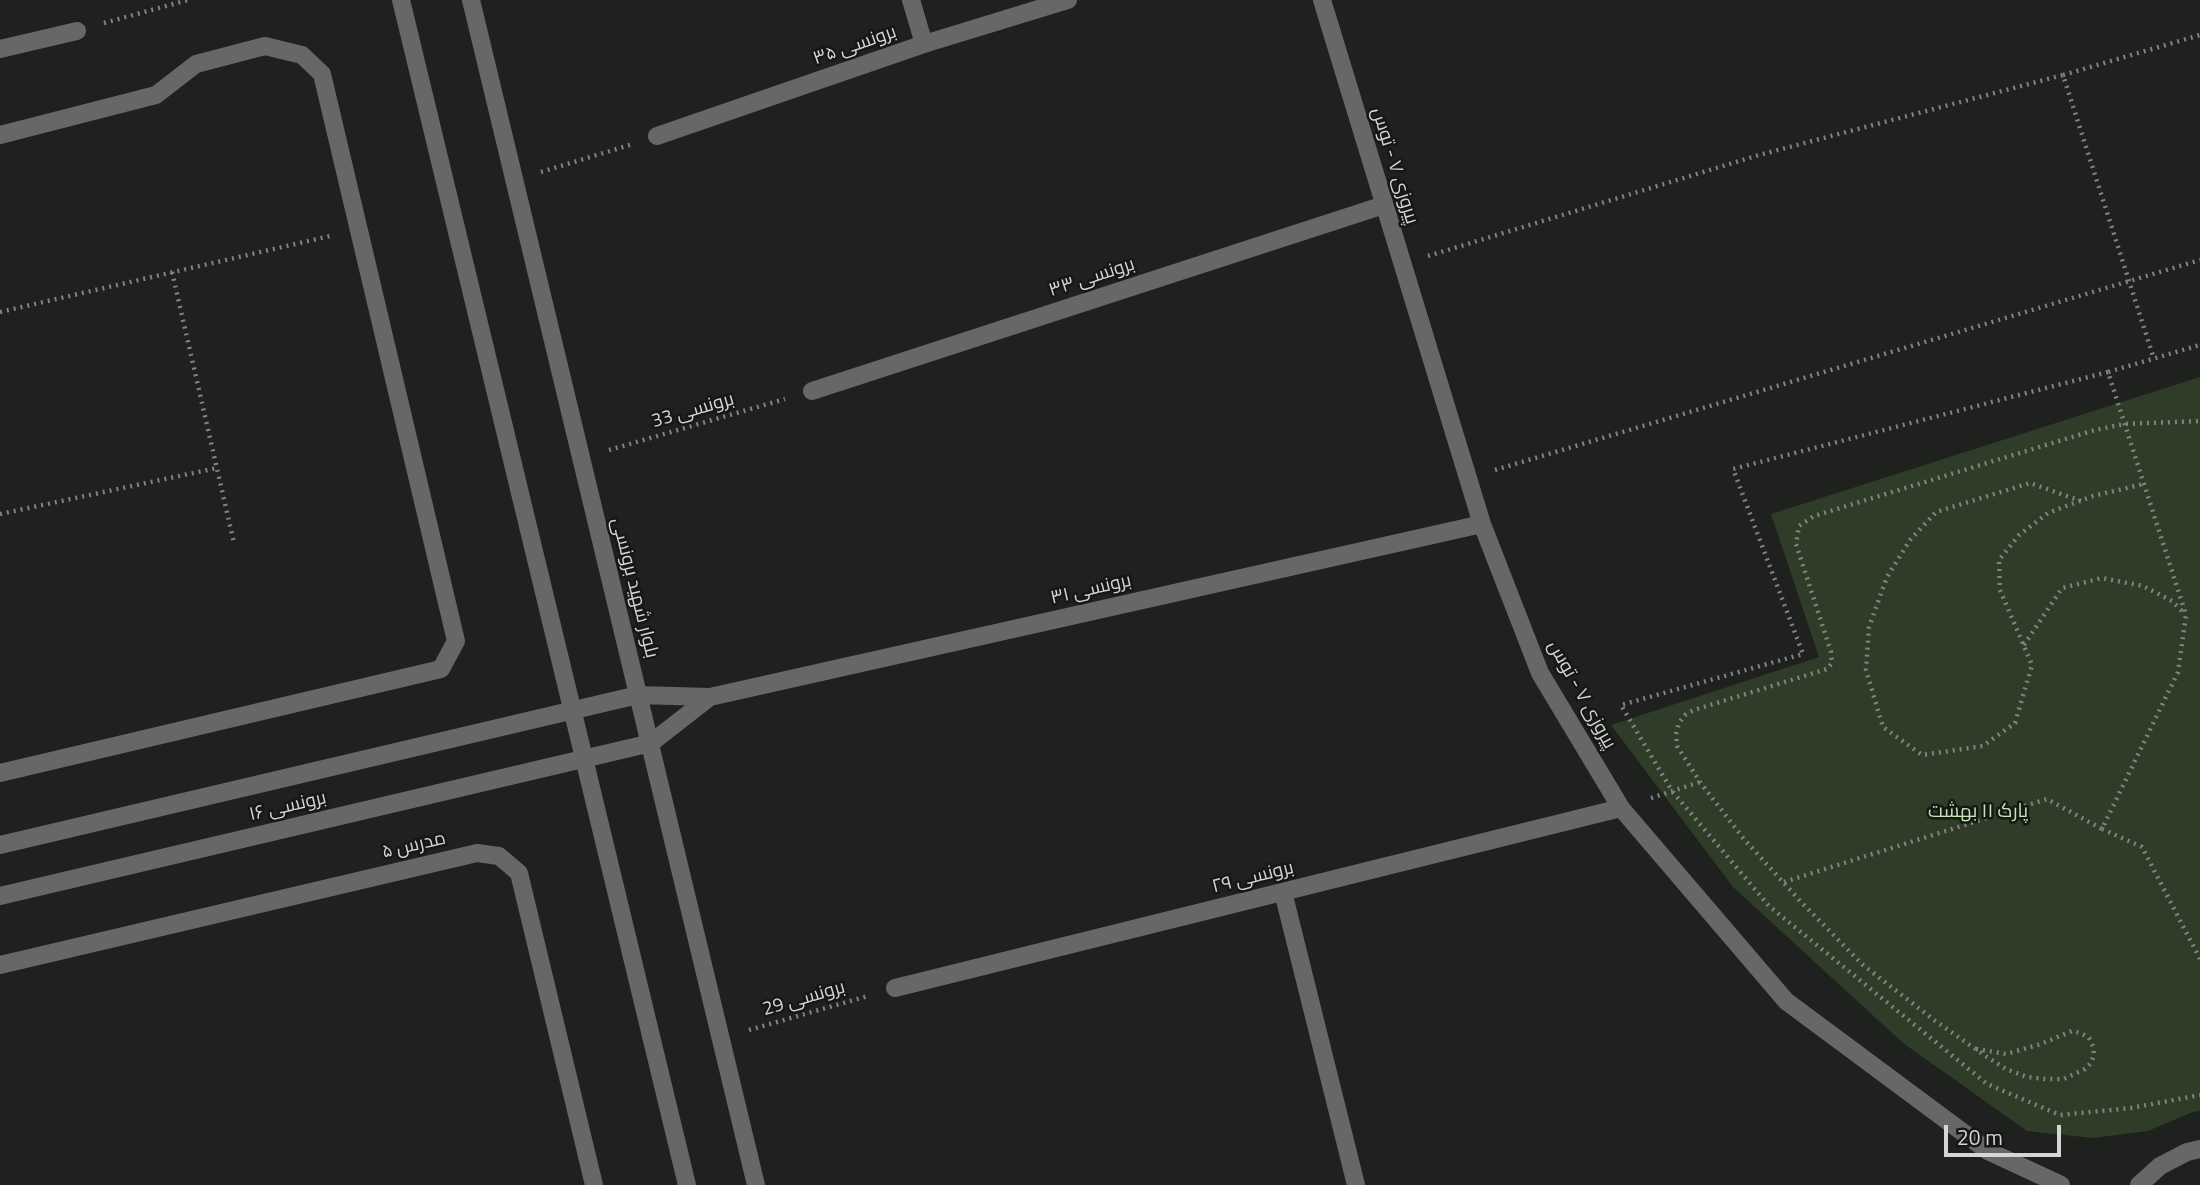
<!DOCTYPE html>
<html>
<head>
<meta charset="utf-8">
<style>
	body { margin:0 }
	#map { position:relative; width:2200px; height:1185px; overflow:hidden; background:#1f211e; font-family:"Titillium Web",sans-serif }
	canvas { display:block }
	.scale { position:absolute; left:1944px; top:1125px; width:117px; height:32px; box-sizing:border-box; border:4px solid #d4d5d4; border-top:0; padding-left:9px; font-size:21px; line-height:24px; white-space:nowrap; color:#d4d5d4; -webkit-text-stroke:5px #161815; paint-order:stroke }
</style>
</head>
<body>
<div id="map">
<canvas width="2200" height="1185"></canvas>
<div class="scale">20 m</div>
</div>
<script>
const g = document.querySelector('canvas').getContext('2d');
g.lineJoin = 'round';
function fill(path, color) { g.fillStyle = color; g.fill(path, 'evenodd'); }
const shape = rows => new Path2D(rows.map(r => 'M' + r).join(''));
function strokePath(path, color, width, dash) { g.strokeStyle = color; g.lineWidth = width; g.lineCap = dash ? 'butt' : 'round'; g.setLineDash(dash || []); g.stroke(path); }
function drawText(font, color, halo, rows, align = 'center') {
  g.font = font + ' "Titillium Web",Cairo,sans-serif'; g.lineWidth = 5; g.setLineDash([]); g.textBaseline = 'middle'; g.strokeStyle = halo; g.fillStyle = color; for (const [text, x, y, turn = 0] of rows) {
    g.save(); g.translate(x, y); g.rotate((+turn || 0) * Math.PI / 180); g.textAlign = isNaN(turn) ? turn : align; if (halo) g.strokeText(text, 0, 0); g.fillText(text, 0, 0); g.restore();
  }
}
const green = shape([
	[2200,377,2200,1111,2193,1112,2148,1131,2093,1138,2027,1131,1903,1043,1733,887,1611,725,1819,657,1771,514]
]);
const path = shape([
	[104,23,188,0],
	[2063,75,2200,35],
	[541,172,633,144],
	[1428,256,1759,155,2063,75,2154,359],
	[172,272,234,543],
	[0,312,330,236],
	[2108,372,1733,469,1803,654,1621,705,1672,791,1769,906,1987,1084,2060,1115,2131,1108,2200,1095],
	[609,450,785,399],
	[1495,470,2200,260],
	[2081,501,2030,483,1936,512,1910,540,1887,577,1869,627,1866,670,1883,727,1922,755,1983,746,2015,723,2032,665,2000,590,1999,560,2019,535,2048,513,2093,496,2144,484],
	[0,514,217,468],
	[2024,645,2062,588,2102,578,2143,586,2172,601,2185,614],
	[1651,798,1700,782],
	[2102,829,2142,847,2200,959],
	[1784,882,2047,799,2102,829,2178,672,2186,615,2108,372,2200,345],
	[749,1030,868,996],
	[1976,1049,2006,1054,2041,1044,2072,1031,2081,1033,2089,1038,2093,1046,2094,1055,2091,1063,2085,1069,2064,1079,2046,1079,2027,1077,2006,1069,1987,1057,1934,1020,1863,965,1802,903,1743,838,1700,782,1677,746,1676,734,1679,723,1685,715,1694,710,1827,669,1832,663,1831,652,1796,544,1799,526,1814,516,2095,430,2124,424,2200,421]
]);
const minor = shape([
	[401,0,687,1185],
	[471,0,756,1185],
	[911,0,924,44],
	[1322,0,1482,524,1540,673,1621,808,1786,1001,1988,1151,2061,1185],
	[0,49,77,31],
	[0,135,156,95,196,64,265,46,302,55,322,74,456,641,441,669,0,773],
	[657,136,924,44,1068,0],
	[812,391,1384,205],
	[0,845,638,695,710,697,1482,524],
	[1283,892,1356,1185],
	[0,896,651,743,710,697],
	[0,965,477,853,499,856,519,873,594,1185],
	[895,988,1621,808],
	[2139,1185,2160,1166,2187,1152,2200,1149]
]);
const streetNames = [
	["برونسی ۳۵",855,46,-19],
	["پیروزی ۷ - توس",1394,166,73],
	["برونسی ۳۳",1092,278,-18],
	["برونسی 33",693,411,-16],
	["بلوار شهید برونسی",634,588,76],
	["برونسی ۳۱",1091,590,-13],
	["پیروزی ۷ - توس",1581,695,61],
	["برونسی ۱۶",288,807,-13],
	["مدرس ۵",414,846,-13],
	["برونسی ۲۹",1253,878,-14],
	["برونسی 29",804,999,-16]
];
const parkNames = [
	["پارک ۱۱ بهشت",1978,812]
];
fill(green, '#2f3c28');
strokePath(path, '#828381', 4.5, [2, 5]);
strokePath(minor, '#676866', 18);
drawText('19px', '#d4d5d4', '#161815', streetNames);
drawText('19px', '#c7e4b5', '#161815', parkNames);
</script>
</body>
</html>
